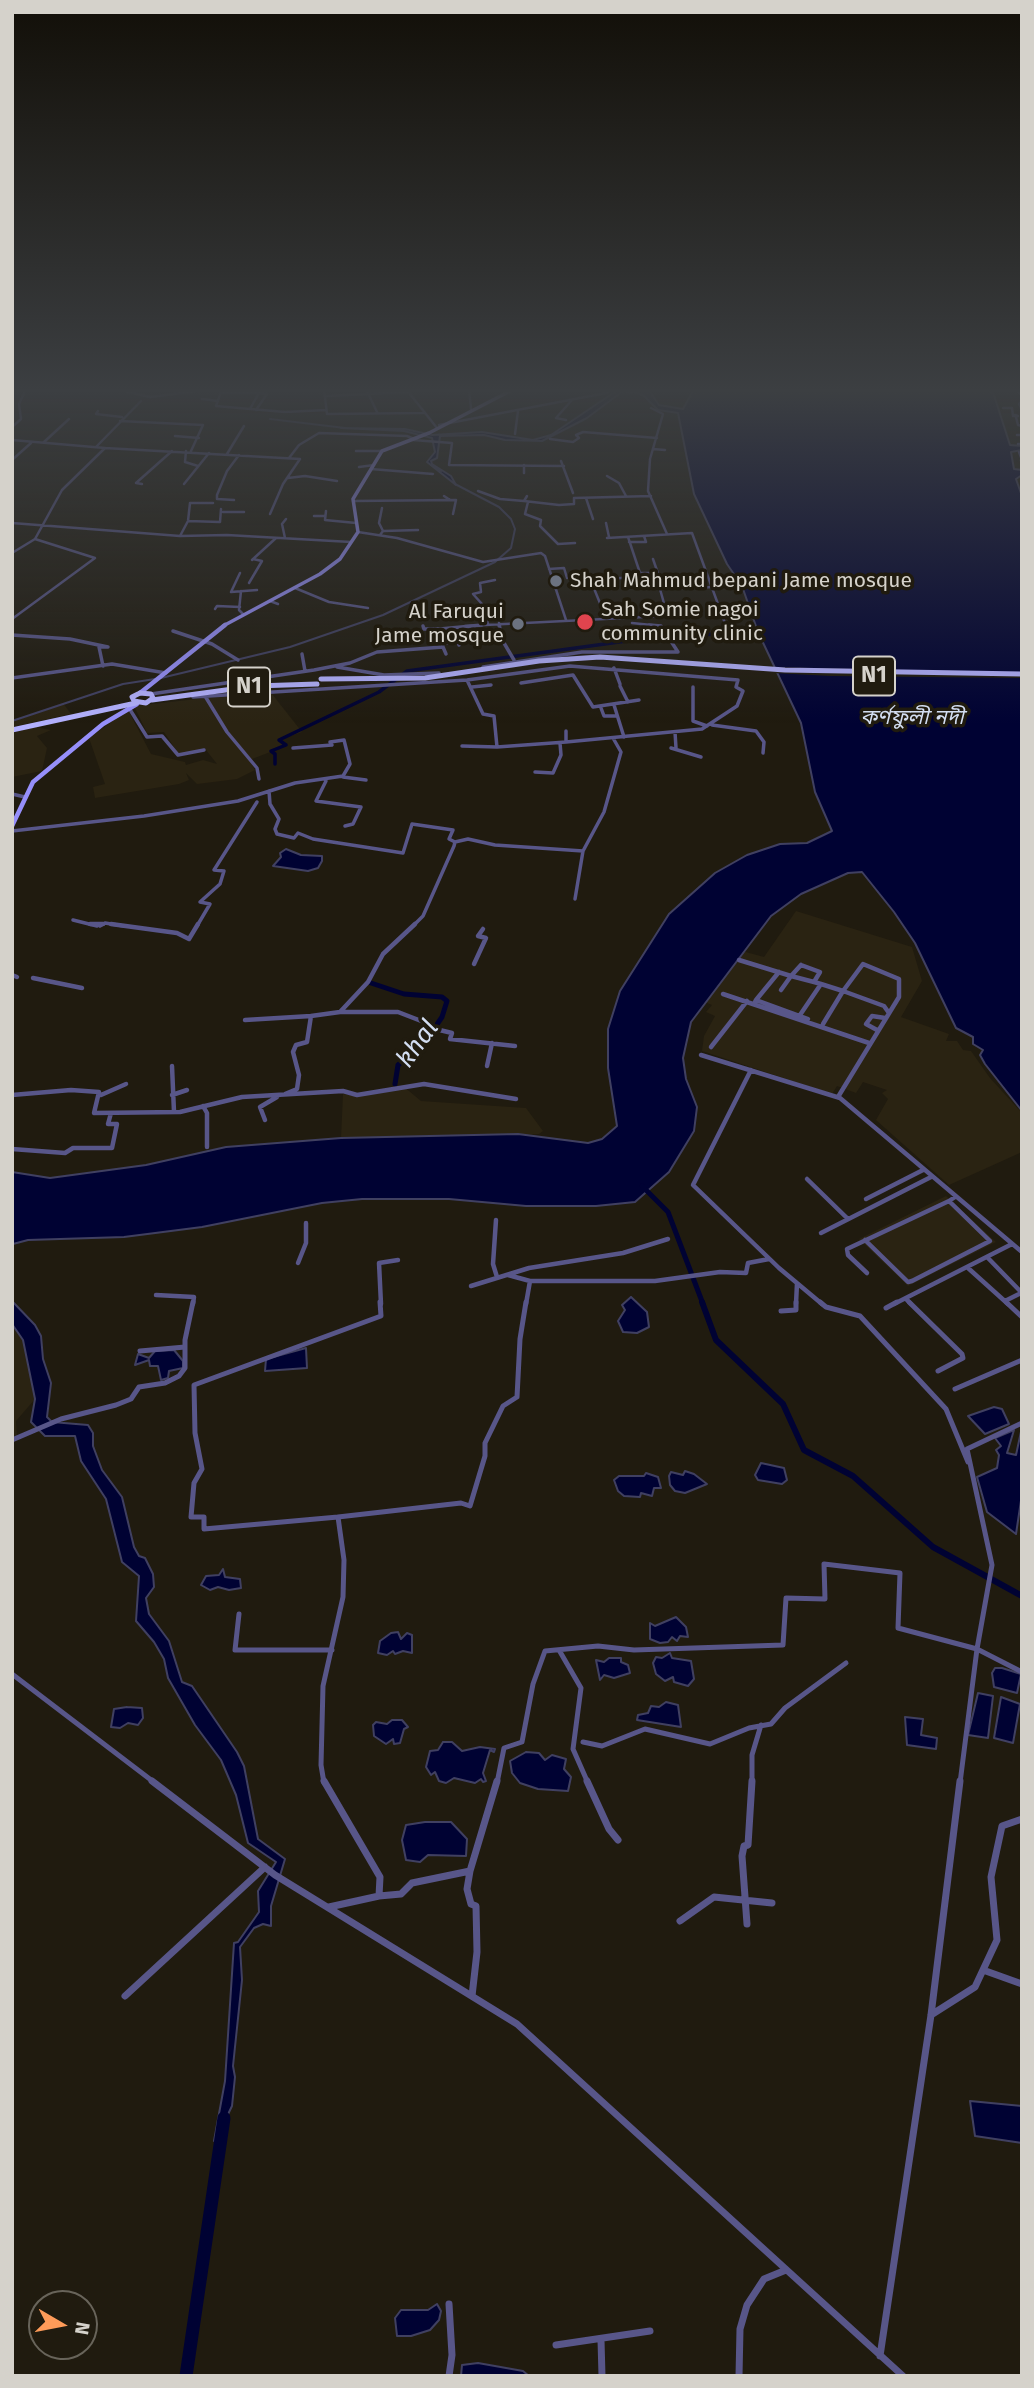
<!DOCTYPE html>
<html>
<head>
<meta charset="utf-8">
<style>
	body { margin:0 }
	#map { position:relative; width:1034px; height:2388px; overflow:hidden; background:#201b0f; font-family:"Fira Sans",sans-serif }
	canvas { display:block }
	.frame { position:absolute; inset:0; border:14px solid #d5d2cb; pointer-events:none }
	.north { position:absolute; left:28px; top:2290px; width:70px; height:70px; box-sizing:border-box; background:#201b0f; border:2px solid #68645a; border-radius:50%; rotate:100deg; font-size:19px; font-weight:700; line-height:28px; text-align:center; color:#d5d2cb }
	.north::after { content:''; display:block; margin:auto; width:24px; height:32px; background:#fe9b59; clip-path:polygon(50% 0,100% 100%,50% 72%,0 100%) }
</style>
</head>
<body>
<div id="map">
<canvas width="1034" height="2388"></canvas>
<div class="frame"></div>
<div class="north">N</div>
</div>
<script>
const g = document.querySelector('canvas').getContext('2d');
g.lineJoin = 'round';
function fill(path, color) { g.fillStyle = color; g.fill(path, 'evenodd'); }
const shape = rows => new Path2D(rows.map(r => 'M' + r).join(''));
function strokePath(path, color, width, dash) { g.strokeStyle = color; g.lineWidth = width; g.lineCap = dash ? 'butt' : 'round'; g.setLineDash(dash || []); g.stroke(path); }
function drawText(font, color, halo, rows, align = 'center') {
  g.font = font + ' "Fira Sans","Noto Sans Bengali",sans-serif'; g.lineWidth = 7; g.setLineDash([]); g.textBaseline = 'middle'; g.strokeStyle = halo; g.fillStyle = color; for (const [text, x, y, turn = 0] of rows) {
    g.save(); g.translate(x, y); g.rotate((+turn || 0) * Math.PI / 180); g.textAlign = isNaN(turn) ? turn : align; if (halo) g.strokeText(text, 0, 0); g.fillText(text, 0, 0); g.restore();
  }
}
const built = shape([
	[272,694,302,732,280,740,286,746,252,759,246,753,255,770,237,779,197,784,186,773,189,780,179,784,95,798,93,787,105,784,89,738,128,710,151,754,185,762,186,765,203,760,217,764,206,750,180,756,164,732,147,733,134,706,206,698,228,732,208,698],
	[63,703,71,714,12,727,12,722],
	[36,727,51,730,37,736,47,748,42,771,12,777,12,733],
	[796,911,912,947,922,981,901,1017,949,1034,946,1041,957,1041,963,1050,971,1051,990,1078,1022,1113,1022,1152,949,1185,876,1120,888,1099,882,1093,887,1090,863,1082,856,1093,837,1086,832,1094,702,1051,704,1036,715,1016,706,1012,712,1005,705,1002,742,951,764,957],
	[403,1086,421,1101,526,1108,543,1131,539,1134,483,1137,341,1138,343,1094,356,1096],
	[946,1196,996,1242,908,1286,859,1239],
	[12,1324,23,1340,35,1399,16,1421,17,1436,12,1437]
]);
const water = shape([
	[619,389,642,389,650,392,659,405,683,409,694,389,982,389,993,392,1010,445,1022,446,1022,450,1011,452,1014,469,1022,470,1022,475,1016,479,1022,496,1022,1111,985,1064,980,1055,983,1050,973,1044,973,1037,956,1028,915,943,894,912,862,872,848,873,801,894,771,916,691,1022,683,1058,686,1079,697,1107,694,1131,669,1172,635,1202,596,1206,526,1206,449,1199,362,1199,322,1203,202,1227,124,1237,28,1240,13,1244,12,1172,50,1178,146,1165,226,1147,341,1138,518,1134,588,1143,602,1139,617,1126,608,1068,608,1029,620,991,669,914,715,873,747,855,780,844,807,843,832,831,815,792,801,723,758,632,742,586,727,564,694,494,678,413,658,410,643,395,628,390,632,393,623,391,587,418,542,441,505,440,484,435,440,436,437,458,431,461,432,464,451,476,456,485,427,462,435,452,432,438,404,431,341,428,405,429,432,435,482,432,533,440,551,435,619,389],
	[286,849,301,855,322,856,322,861,318,868,308,871,273,866,281,857,280,853,286,849],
	[631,1297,647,1312,649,1327,637,1333,623,1332,618,1321,625,1310,622,1305,631,1297],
	[12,1301,35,1325,41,1336,43,1359,51,1383,47,1417,52,1422,88,1425,93,1433,93,1446,102,1470,122,1497,134,1547,139,1556,145,1558,153,1574,154,1587,146,1598,149,1614,169,1641,182,1682,192,1686,237,1752,244,1766,258,1839,285,1859,271,1906,271,1926,263,1924,254,1928,240,1947,242,1980,233,2066,235,2077,232,2106,220,2131,225,2141,214,2141,225,2081,234,1943,238,1942,259,1912,258,1891,276,1862,248,1843,236,1795,221,1760,195,1725,168,1678,164,1659,154,1642,136,1621,139,1576,122,1562,106,1499,81,1461,75,1436,45,1436,31,1422,35,1399,23,1340,12,1324,12,1301],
	[306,1348,307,1368,265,1371,266,1359,306,1348],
	[174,1350,183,1361,183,1368,169,1371,168,1378,161,1380,158,1366,150,1366,149,1360,135,1365,138,1354,149,1358,155,1351,174,1350],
	[994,1407,1002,1409,1009,1424,985,1434,968,1416,994,1407],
	[1022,1427,1022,1494,1016,1534,987,1512,977,1477,997,1468,999,1455,996,1450,1001,1446,995,1438,1014,1430,1007,1453,1016,1455,1022,1427],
	[761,1463,784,1468,787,1480,782,1484,758,1480,755,1475,761,1463],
	[685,1471,694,1474,707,1484,685,1493,675,1491,670,1485,669,1476,671,1472,683,1475,685,1471],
	[646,1473,658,1477,661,1488,654,1488,652,1496,641,1493,640,1497,624,1496,618,1491,614,1480,619,1476,644,1476,646,1473],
	[223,1569,225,1577,240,1579,241,1588,229,1590,218,1587,210,1590,201,1585,206,1576,219,1575,223,1569],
	[676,1617,686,1627,688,1637,680,1636,677,1641,672,1637,668,1642,660,1643,650,1639,650,1623,655,1626,676,1617],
	[398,1632,401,1639,407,1633,412,1635,412,1653,403,1651,395,1654,393,1651,387,1655,378,1653,380,1641,391,1633,398,1632],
	[670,1653,672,1658,691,1661,694,1679,688,1686,674,1682,673,1677,665,1681,656,1674,653,1663,656,1657,662,1658,670,1653],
	[609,1658,621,1658,621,1662,628,1665,630,1673,614,1678,604,1675,600,1680,596,1660,604,1662,609,1658],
	[1002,1668,1021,1674,1017,1693,994,1687,992,1673,995,1668,1002,1668],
	[978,1693,993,1696,988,1738,968,1735,978,1693],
	[1001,1697,1020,1704,1013,1743,994,1738,1001,1697],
	[666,1702,678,1705,681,1727,637,1720,638,1715,648,1713,651,1706,659,1707,666,1702],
	[127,1707,142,1708,143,1718,138,1725,128,1723,120,1728,111,1727,114,1709,127,1707],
	[905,1717,923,1719,921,1735,937,1738,936,1749,907,1745,905,1717],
	[392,1720,402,1720,408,1727,404,1729,400,1743,394,1744,393,1739,386,1744,374,1736,373,1725,376,1722,387,1724,392,1720],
	[443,1742,452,1742,462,1751,480,1747,495,1749,494,1752,490,1750,483,1773,486,1781,483,1782,481,1779,475,1783,454,1778,446,1783,439,1781,435,1772,431,1775,426,1767,430,1751,438,1750,443,1742],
	[526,1752,539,1753,545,1760,552,1755,566,1759,564,1769,571,1777,568,1791,538,1789,520,1783,512,1773,510,1761,526,1752],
	[425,1822,451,1822,467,1839,466,1856,428,1855,420,1862,406,1860,402,1840,406,1825,425,1822],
	[970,2101,1022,2106,1022,2143,975,2136,970,2101],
	[437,2304,441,2311,439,2320,430,2330,411,2336,397,2336,395,2318,401,2310,428,2310,437,2304],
	[478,2363,523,2371,529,2376,461,2376,462,2365,478,2363]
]);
const pier = shape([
	[770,667,1022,673,1022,678,831,676,773,673]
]);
const stream = shape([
	[270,419,345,428],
	[431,465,441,471],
	[161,678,290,647,383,615,495,562,511,548,515,529,511,519,499,507,455,484],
	[12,721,123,684,155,679]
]);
const canalFar2 = shape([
	[275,764,275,754,271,751,286,745,279,740,379,692,407,671,656,637,758,632]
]);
const canalFar1 = shape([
	[371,983,404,994,442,997,447,1001,442,1017,425,1042,398,1065,395,1084],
	[642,1186,668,1212,703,1304]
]);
const canal = shape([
	[702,1302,716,1340,783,1404,804,1450,853,1476,933,1547,1022,1596]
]);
const river = shape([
	[186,2376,224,2118]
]);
const minorFar4 = shape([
	[30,389,37,390],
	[116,389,150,397,213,389],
	[222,389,216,406,285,412,326,410],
	[324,389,327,414,424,413],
	[366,389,377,412],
	[406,389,437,428],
	[469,389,471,409],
	[221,393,259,393,250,409],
	[325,396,408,392],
	[202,399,218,401],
	[1022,401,1019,404,1022,410],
	[651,408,663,414,650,459,648,491,667,534],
	[1003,408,1012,408,1013,416,1018,416,1015,415],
	[256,410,267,394,259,393],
	[98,411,96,414,122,417],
	[1016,417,1018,425,1022,426],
	[566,420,556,418,572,400],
	[120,421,203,425,191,451],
	[439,425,606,393,612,389],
	[12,427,21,419,19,404,26,389],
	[515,434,518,411],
	[1017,435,1022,435],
	[175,436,199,438],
	[550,439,573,442,579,438,576,435,583,432,657,438],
	[12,440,105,448,62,490,35,539,12,553],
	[413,440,452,443,449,465,564,466],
	[44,442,69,419],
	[1018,444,1022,444],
	[96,447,141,401],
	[105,448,300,459,283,484,270,514],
	[653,449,665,450],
	[186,451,185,462,198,466],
	[356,451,382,451],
	[1019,452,1022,460],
	[227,454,244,426],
	[289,458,299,445,319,433,407,436,414,439],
	[12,460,31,443],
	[1021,460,1022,467],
	[561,461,573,493],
	[524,465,524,473],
	[359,467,374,465],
	[371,469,433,474],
	[607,476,619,483,626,496],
	[288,478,305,476,337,481],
	[142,484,136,483,172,451],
	[184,484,209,453],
	[478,491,500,499,524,501,527,496],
	[444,496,450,500],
	[586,498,593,519],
	[234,500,217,499,217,495,227,471,239,455],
	[353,501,456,500,453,514],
	[524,501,559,505,574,504,574,498,651,496],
	[528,502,525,514,541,520,540,526,558,544,575,543],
	[382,508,379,523,383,531],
	[326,511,325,520,356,523],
	[223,512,244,512],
	[314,516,324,516],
	[188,521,220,522,221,509],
	[12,523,180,536,227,535,351,542],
	[606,523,609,537],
	[358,532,397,538,483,562,541,553,545,556,566,620],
	[380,535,383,531,418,530],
	[180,536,188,521,190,503,213,503],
	[285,538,282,524,286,519],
	[607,538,692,533,726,626],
	[629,542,646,542,644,536],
	[653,559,663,588],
	[252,560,276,538],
	[549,569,564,568,567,578],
	[240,573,231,592,257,590],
	[640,573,657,573],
	[249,583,262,561,253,559],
	[295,588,329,602,368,608],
	[241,591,239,610,243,614],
	[270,601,278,604],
	[215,609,217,606,240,607],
	[606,618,591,581,641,576,628,537],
	[12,619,95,558,35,539],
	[499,623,500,626],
	[632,623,661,626],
	[488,624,482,604,473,594,481,592,480,583,495,580],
	[465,626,664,616,667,614,660,589,714,587]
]);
const minorFar3 = shape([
	[499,625,504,643,514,660],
	[725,625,727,630],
	[423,626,424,629,440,629],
	[173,631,212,644,238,660],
	[12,635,70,639,108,647],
	[442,643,458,642,459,645],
	[443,647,446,654],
	[302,654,305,671],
	[103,666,99,647,104,647],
	[337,667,384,675,439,673],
	[483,667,582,652,678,652,661,626,649,625],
	[614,668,620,684],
	[12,678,112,664,166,673],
	[467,680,483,714,494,716,497,747,566,742,566,731],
	[521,683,573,675,593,707,639,700],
	[620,686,628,702],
	[472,687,491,685],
	[693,687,693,721,707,726],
	[151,694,314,670,350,663,377,652,443,647,440,629,482,625],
	[205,696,227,732,257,768,259,779],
	[193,697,467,680,570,666,738,680,736,687,743,691,737,706,702,729,566,742],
	[614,705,624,737],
	[129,708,147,737,162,736,178,755,204,750],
	[601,708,604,716,617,716],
	[712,725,756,731,764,742,763,753],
	[675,732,676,748],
	[462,746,497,747],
	[671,748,701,757],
	[535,772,553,773,561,755,560,743],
	[343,777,366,780],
	[12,781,12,791],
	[326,781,316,801,361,807,353,824,345,826],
	[269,791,270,804,279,819,275,829,277,834,294,838,298,833,313,839,403,853,412,824,453,830,449,839,455,842,454,846,423,916,413,926],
	[12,794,25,797],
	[12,831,144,816,238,801,295,783,343,776,350,764,344,740,330,742,332,745,293,748],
	[455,842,468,839,495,845,583,851],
	[575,899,583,851,604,812,621,752,613,738],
	[73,920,97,926],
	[100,926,105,923,124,926],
	[197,926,210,904,200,902,220,884,224,871,214,870,257,802]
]);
const minorFar2 = shape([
	[90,924,103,924],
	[111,924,177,933,189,939,198,924],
	[739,960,791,976,781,990],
	[474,964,486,938,478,936,483,929],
	[801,965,820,972,814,982,791,976,801,965],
	[12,975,17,977],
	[33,978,82,988],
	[821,984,843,991,823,1024],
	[723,994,869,1043],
	[756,1000,779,972],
	[754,1004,756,1000,808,1019],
	[340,1012,398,1012,429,1024,427,1027,452,1033,450,1039,515,1046],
	[800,1015,821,984,814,982],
	[311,1016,340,1012,368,982,383,954,415,924],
	[245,1020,311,1016,307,1042,296,1045,293,1052,299,1075,297,1089,285,1094],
	[877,1030,866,1024,872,1016,885,1018],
	[711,1047,747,1001],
	[701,1055,840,1098,1022,1252],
	[172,1066,174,1112],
	[487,1066,492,1043],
	[751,1070,693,1185,779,1268,822,1304],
	[12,1095,71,1090,99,1092,94,1113,180,1112,242,1097,343,1091,357,1095,424,1084,516,1099],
	[101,1095,126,1084],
	[172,1095,187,1090],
	[838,1097,899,997,899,979,863,964,843,991,884,1006,889,1013],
	[203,1106,207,1113,207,1147],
	[265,1120,260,1107,277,1097],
	[12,1149,65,1153,73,1148,112,1148,117,1124,108,1124,111,1113],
	[807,1179,848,1219],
	[866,1199,923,1170],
	[496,1220,493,1264,497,1277],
	[821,1233,931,1177],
	[865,1240,908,1282,912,1281,990,1241,949,1201,955,1197],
	[987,1257,1022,1293],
	[298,1263,306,1243,306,1223],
	[968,1268,1008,1304],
	[867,1273,848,1255,847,1249,949,1201],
	[508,1275,530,1281,655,1281,720,1272,746,1273,748,1263,769,1259],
	[471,1286,529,1268,623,1253,668,1239],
	[156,1295,194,1297,193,1304],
	[906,1299,911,1304],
	[1005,1301,1021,1293],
	[381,1304,379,1263,398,1260],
	[526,1304,530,1281],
	[796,1304,797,1283],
	[894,1304,1012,1244]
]);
const minorFar1 = shape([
	[820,1302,826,1307,860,1316,946,1409,968,1462],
	[909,1302,962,1354,963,1358,938,1371],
	[1006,1302,1022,1317],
	[886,1308,897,1302],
	[781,1311,796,1310,796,1302],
	[140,1351,185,1347],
	[955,1389,1022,1360],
	[12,1440,61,1419,116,1405,131,1399,139,1387,165,1383,179,1376,185,1368,185,1340,193,1302],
	[338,1517,461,1503,470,1506,485,1456,485,1443,503,1406,517,1397,520,1339,526,1302],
	[239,1614,235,1650,332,1650],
	[559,1650,581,1688,573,1749,588,1783],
	[12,1674,155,1783],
	[583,1742,602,1746,645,1729,710,1744,749,1728,771,1724,785,1708,846,1663],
	[324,1783,321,1765,323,1686,343,1597,344,1560,338,1517,204,1529,204,1517,191,1517,194,1483,202,1469,195,1433,194,1385,381,1316,380,1302],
	[497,1783,504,1748,522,1742,533,1684,545,1651,598,1646,634,1650,783,1645,786,1598,825,1599,824,1564,900,1573,898,1628,977,1649,1022,1672],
	[752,1783,752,1755,761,1725],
	[960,1783,977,1649,992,1565,967,1449,1022,1423]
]);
const minor = shape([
	[152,1781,275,1875,517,2024,903,2376],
	[324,1781,380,1877,379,1896,401,1894,412,1883,470,1871,497,1781],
	[587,1781,609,1829,618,1840],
	[470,1871,467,1889,471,1904,476,1906,477,1952,472,1996],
	[329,1907,379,1896],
	[680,1921,714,1897,772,1903],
	[747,1924,742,1856,744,1846,748,1845,752,1781],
	[983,1970,1022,1984],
	[125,1996,265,1867],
	[931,2015,975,1987,997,1940,991,1877,1002,1826,1022,1819],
	[449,2304,452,2355,449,2376],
	[601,2340,602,2376],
	[556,2345,650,2331],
	[880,2356,931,2015,960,1781],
	[739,2376,740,2329,747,2305,764,2279,786,2270]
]);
const majorFar1 = shape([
	[1016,389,1022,395],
	[223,626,320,574,340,559,358,532,353,499,382,451,429,433,514,389]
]);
const major = shape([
	[140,693,225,625],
	[12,826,33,782,103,724,137,704]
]);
const highway = shape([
	[321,679,425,678,539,661,600,657,785,670,1022,674],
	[140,693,151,694,153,698,146,703,134,701,132,697,140,693],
	[152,700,255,686,317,684],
	[12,730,136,703]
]);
const markers = [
	[556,581,7,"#6b7280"],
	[585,622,9,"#e0444e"],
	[518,624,7,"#6b7280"]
];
const farPoinames = [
	["Shah Mahmud bepani Jame mosque",570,581],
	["Sah Somie nagoi",601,610],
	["community clinic",601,634],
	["Al Faruqui",504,612,"right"],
	["Jame mosque",504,636,"right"]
];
const farWaternames = [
	["কর্ণফুলী নদী",912,718]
];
const shields = [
	[874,676,42],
	[249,687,42]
];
const shieldNames = [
	["N1",874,676],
	["N1",249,687]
];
const waterNames = [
	["khal",418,1044,-54]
];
fill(built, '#2a2312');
fill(water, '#000233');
strokePath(water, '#404061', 2);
fill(pier, '#201b0f');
strokePath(stream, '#404061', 2);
strokePath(canalFar2, '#000233', 3.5);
strokePath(canalFar1, '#000233', 5);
strokePath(canal, '#000233', 6);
strokePath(river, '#000233', 13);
strokePath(minorFar4, '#585689', 2.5);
strokePath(minorFar3, '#585689', 3.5);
strokePath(minorFar2, '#585689', 4.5);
strokePath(minorFar1, '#585689', 5);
strokePath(minor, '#585689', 7);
strokePath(majorFar1, '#968ffa', 3.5);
strokePath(major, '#968ffa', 4.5);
strokePath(highway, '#b2b0fd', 5);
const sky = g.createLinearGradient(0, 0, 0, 724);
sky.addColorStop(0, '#120f08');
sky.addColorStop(0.54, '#3c3f42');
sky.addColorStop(1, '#3c3f4200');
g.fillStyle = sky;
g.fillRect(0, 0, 1034, 724);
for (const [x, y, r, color] of markers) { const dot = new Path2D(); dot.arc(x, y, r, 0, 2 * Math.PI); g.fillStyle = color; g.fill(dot); strokePath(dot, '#201b0f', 2.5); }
drawText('21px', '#d5d2cb', '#201b0f', farPoinames, 'left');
drawText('italic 21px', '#d3def2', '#201b0f', farWaternames);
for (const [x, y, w] of shields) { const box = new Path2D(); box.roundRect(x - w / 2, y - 19.5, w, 39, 5); g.fillStyle = '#201b0f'; g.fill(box); strokePath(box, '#d5d2cb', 2); }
drawText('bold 23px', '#d5d2cb', null, shieldNames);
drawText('italic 26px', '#d3def2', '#201b0f', waterNames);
</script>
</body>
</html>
